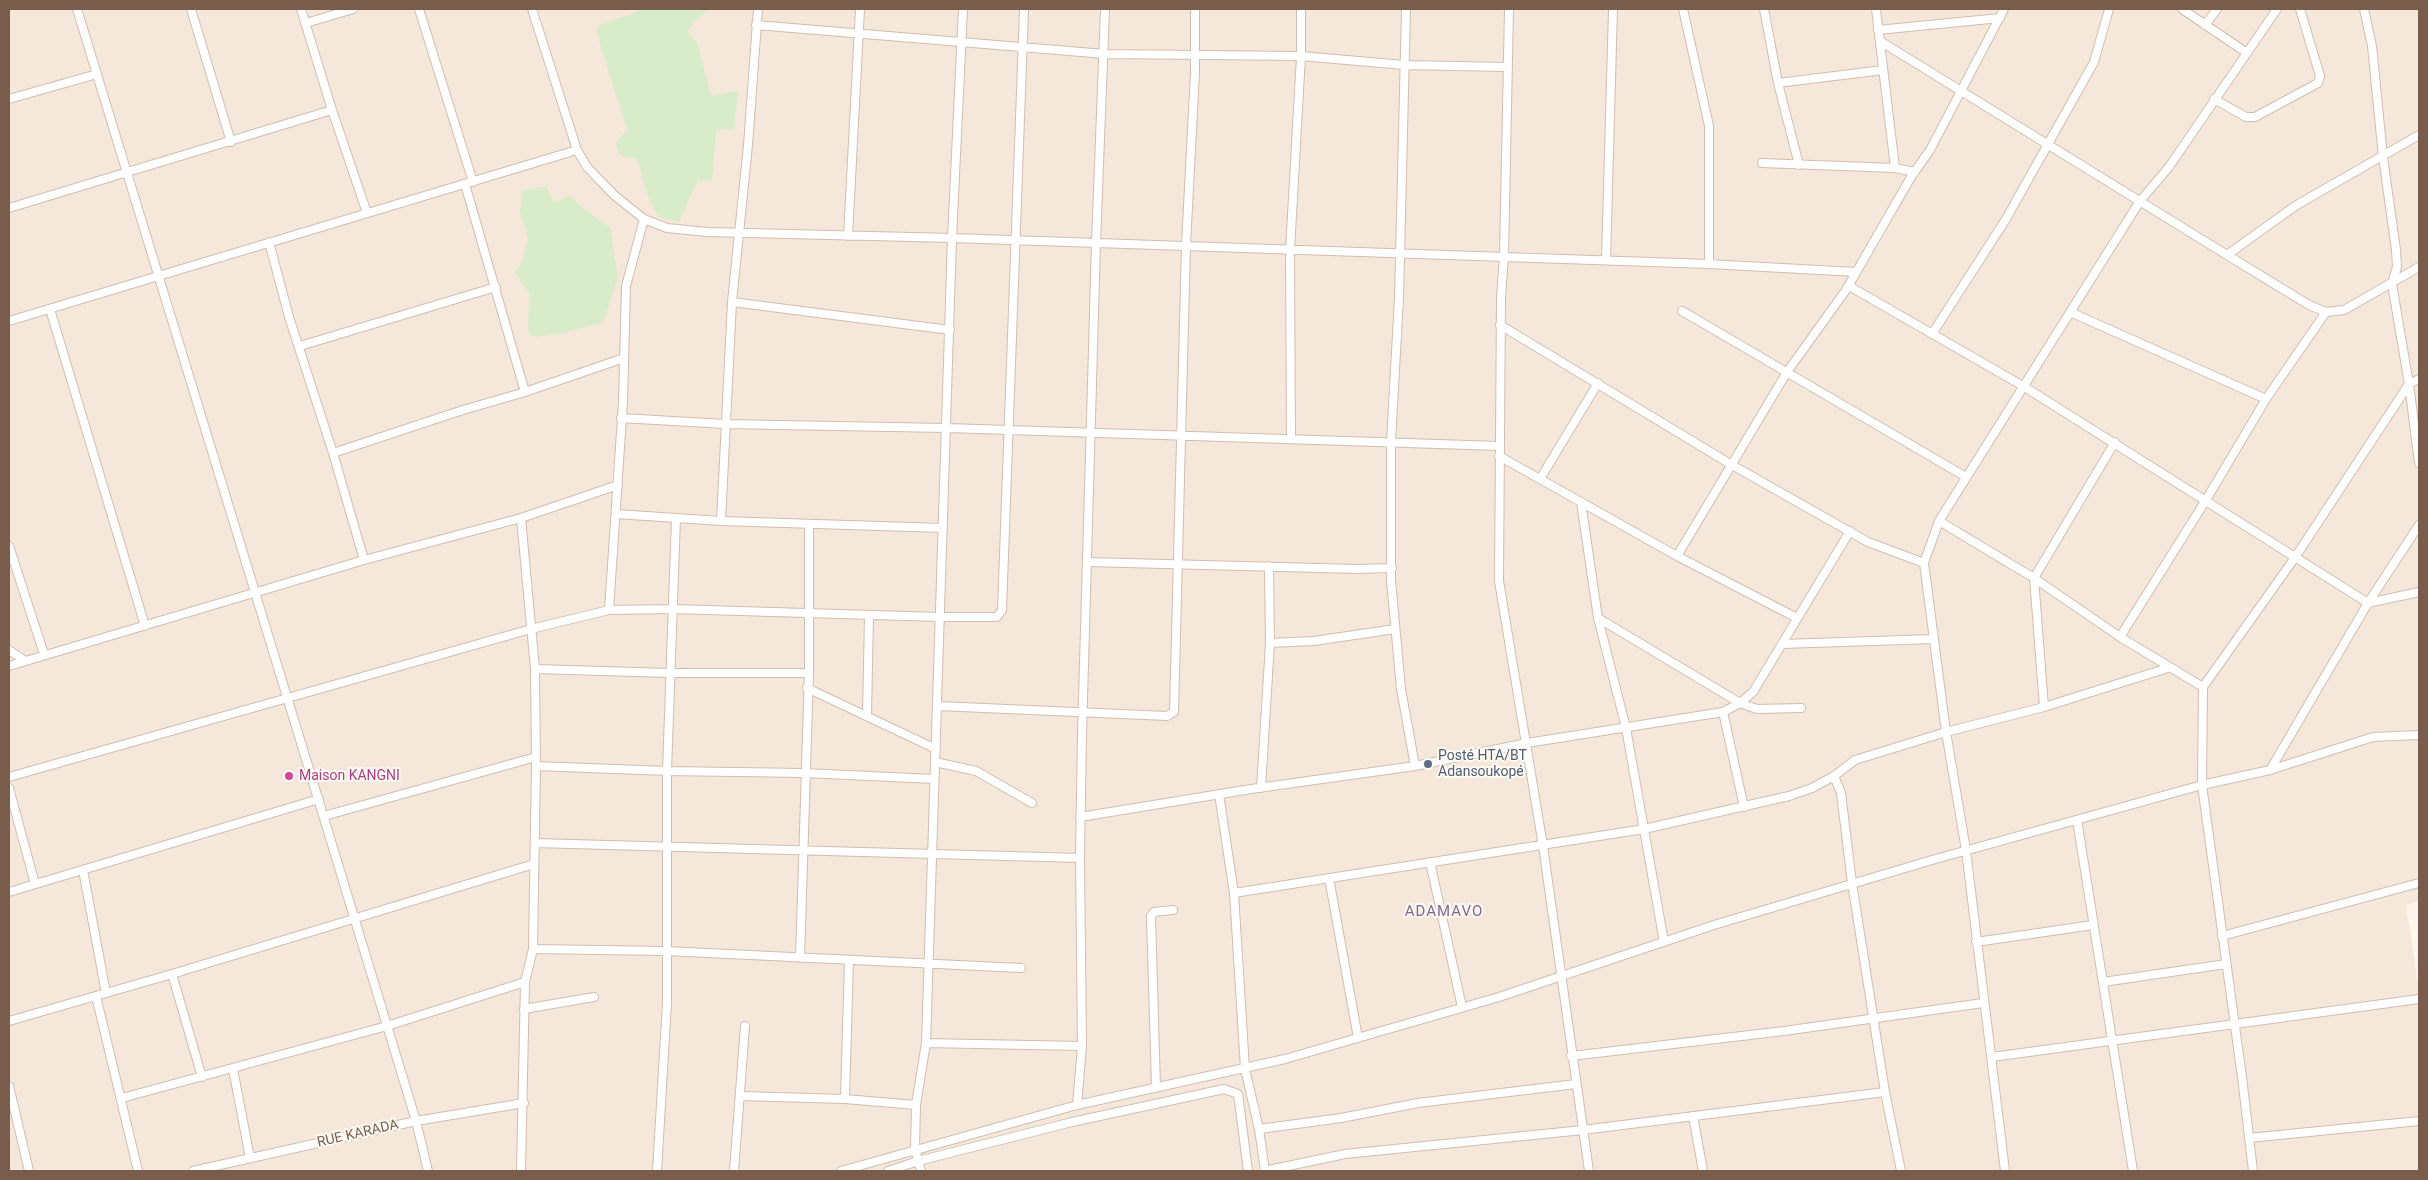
<!DOCTYPE html>
<html>
<head>
<meta charset="utf-8">
<style>
	body { margin:0 }
	#map { position:relative; width:2428px; height:1180px; overflow:hidden; background:#fdf6ec; font-family:Roboto,sans-serif }
	canvas { display:block }
	.frame { position:absolute; inset:0; border:10px solid #7a5c4d; pointer-events:none }
</style>
</head>
<body>
<div id="map">
<canvas width="2428" height="1180"></canvas>
<div class="frame"></div>
</div>
<script>
const g = document.querySelector('canvas').getContext('2d');
g.lineJoin = 'round';
function fill(path, color) { g.fillStyle = color; g.fill(path, 'evenodd'); }
const shape = rows => new Path2D(rows.map(r => 'M' + r).join(''));
function strokePath(path, color, width, dash) { g.strokeStyle = color; g.lineWidth = width; g.lineCap = dash ? 'butt' : 'round'; g.setLineDash(dash || []); g.stroke(path); }
function drawText(font, color, halo, rows, align = 'center') {
  g.font = font + ' Roboto,sans-serif'; g.lineWidth = 4; g.setLineDash([]); g.textBaseline = 'middle'; g.strokeStyle = halo; g.fillStyle = color; for (const [text, x, y, turn = 0] of rows) {
    g.save(); g.translate(x, y); g.rotate((+turn || 0) * Math.PI / 180); g.textAlign = isNaN(turn) ? turn : align; if (halo) g.strokeText(text, 0, 0); g.fillText(text, 0, 0); g.restore();
  }
}
const residential = shape([
	[9,9,2419,9,2419,901,2406,905,2419,990,2419,1171,9,1171]
]);
const green = shape([
	[640,9,709,9,694,22,687,31,697,42,711,96,738,91,734,129,716,130,712,181,698,180,679,222,658,217,648,197,637,159,620,156,616,145,622,135,628,131,601,48,596,26,637,12],
	[546,186,554,202,571,196,585,210,610,227,618,278,603,322,564,333,536,337,529,334,528,319,530,295,515,272,522,263,528,237,520,212,522,191]
]);
const minor = shape([
	[77,9,327,828,416,1121,428,1171],
	[191,9,231,142],
	[301,9,332,110,367,213],
	[419,9,473,182],
	[532,9,577,150,587,167,614,195,644,219,667,228,707,232,952,238,1709,264,1856,272],
	[1406,9,1399,298,1391,442,1391,580,1401,689,1415,766],
	[1509,9,1504,257,1501,297,1499,581,1543,846,1589,1171],
	[1683,9,1709,126,1709,264],
	[1764,9,1778,83,1799,165],
	[1876,9,1895,168],
	[2182,9,2247,53],
	[2364,9,2372,46,2383,157,2396,250,2397,267,2392,284,2409,384,2419,463],
	[306,23,353,9],
	[756,25,1105,54,1301,56,1404,65,1507,67],
	[2205,25,2217,9],
	[1878,30,2000,18],
	[1880,41,2227,255,2309,305,2326,312,2344,310,2419,267],
	[1778,83,1883,70],
	[9,99,97,74],
	[2214,99,2246,117,2255,117,2318,83,2320,76,2300,9],
	[1762,163,1895,168,1915,172],
	[465,184,525,392],
	[9,208,332,110],
	[848,236,860,9],
	[269,242,289,317,333,453,364,560],
	[2227,255,2295,206,2419,135],
	[1606,260,1613,9],
	[1849,286,2023,386,2368,603,2419,592],
	[732,302,950,330],
	[50,309,145,626],
	[1682,311,1966,477],
	[2070,312,2266,399],
	[9,321,577,150],
	[1500,325,1732,465,1868,542,1924,563],
	[1932,334,2006,219,2094,62,2109,9],
	[300,346,496,287],
	[621,418,725,424,947,428,1499,446],
	[1291,439,1290,250,1301,56,1301,9],
	[333,453,463,410,525,392,624,358],
	[1499,456,1677,556,1797,618],
	[1540,479,1598,383],
	[1581,502,1598,618,1626,728,1664,942],
	[616,514,721,521,943,528],
	[721,521,732,302,748,145,758,9],
	[1939,521,2034,578,2120,637,2203,687],
	[9,546,44,654],
	[1677,556,1787,372,1846,290,1911,177,1930,150,2004,9],
	[1088,562,1357,569,1392,568],
	[609,610,623,402,626,286,644,219],
	[1598,618,1740,703,1757,709,1801,708],
	[2120,637,2206,500,2266,399,2326,312],
	[1270,643,1314,641,1395,629],
	[1782,644,1933,639],
	[9,650,25,661],
	[9,666,364,560,521,518,618,485],
	[535,669,670,673,809,673],
	[807,688,936,749],
	[938,706,1167,716,1174,712,1186,245,1195,73,1195,9],
	[2044,707,2034,578,2115,442],
	[1723,712,1744,807],
	[867,716,869,615],
	[935,762,976,771,1032,803],
	[536,766,667,771,805,773,934,779],
	[2270,770,2368,603,2419,525],
	[9,777,531,629,609,610,673,609,940,617,997,617,1002,610,1024,9],
	[9,788,35,884],
	[1261,788,1270,643,1269,566],
	[1219,794,1234,893,1245,1069,1259,1129,1265,1171],
	[324,816,536,757],
	[1080,817,1251,789,1415,766,1527,743,1723,712,1740,703,1753,692,1850,531],
	[2077,820,2133,1171],
	[535,843,1080,858],
	[1430,862,1462,1007],
	[83,870,106,993],
	[1329,878,1358,1038],
	[9,892,319,799],
	[1234,893,1644,829,1789,796,1812,788,1834,776],
	[2222,936,2419,883],
	[1976,942,2093,925],
	[533,949,666,951,1021,968],
	[800,958,809,673,809,524],
	[172,974,202,1077],
	[2103,982,2226,964],
	[96,996,138,1171],
	[524,1009,594,997],
	[9,1021,172,974,534,864],
	[926,1043,1082,1046],
	[1571,1056,1784,1031,1983,1003],
	[1992,1057,2419,999],
	[233,1069,250,1158],
	[9,1086,29,1171],
	[1156,1087,1151,916,1154,912,1173,910],
	[740,1096,845,1099,916,1105],
	[122,1098,387,1026,525,982],
	[845,1099,849,960],
	[1077,1105,1082,1046,1080,858,1082,734,1096,243,1105,9],
	[1693,1116,1703,1171],
	[1259,1129,1341,1118,1418,1103,1576,1084],
	[2249,1138,2419,1121],
	[193,1171,416,1121,524,1103],
	[521,1171,525,982,533,949,536,766,535,669,521,518],
	[657,1171,667,1003,667,771,676,518],
	[734,1171,745,1026],
	[841,1171,1077,1105,1285,1059,1499,997,1714,925,1932,860,2202,785,2270,770,2373,737,2419,735],
	[888,1171,918,1161,1072,1122,1224,1089,1238,1094,1248,1171],
	[921,1171,915,1149,916,1105,926,1043,952,238,963,9],
	[1264,1171,1345,1154,1583,1130,1885,1092],
	[1901,1171,1885,1092,1852,883,1841,793,1834,776,1855,760,1946,732,2044,707,2168,668],
	[2005,1171,1966,850,1946,732,1924,563,1939,521,2140,201,2169,167,2277,9],
	[2253,1171,2242,1077,2202,785,2203,687,2296,556,2409,384,2419,379]
]);
const markers = [
	[1428,764,5,"#5c6f8a"],
	[289,776,5,"#d1479c"]
];
const serviceNames = [
	["Posté HTA/BT",1438,756],
	["Adansoukopé",1438,772]
];
const hotelNames = [
	["Maison KANGNI",299,776]
];
const streetNames = [
	["RUE KARADA",358,1134,-13]
];
const neighbourhoodNames = [
	["ADAMAVO",1444,912]
];
fill(residential, '#f5e8da');
fill(green, '#d8ecc9');
strokePath(minor, '#d1beb0', 10);
strokePath(minor, '#fff', 8);
for (const [x, y, r, color] of markers) { const dot = new Path2D(); dot.arc(x, y, r, 0, 2 * Math.PI); g.fillStyle = color; g.fill(dot); strokePath(dot, '#fffaf3', 2); }
drawText('14px', '#4e5e75', '#fffaf3', serviceNames, 'left');
drawText('14px', '#b23c85', '#fffaf3', hotelNames, 'left');
drawText('14px', '#7a5c4d', '#fffaf3', streetNames);
g.letterSpacing = '1px';
drawText('15px', '#846695', '#fffaf3', neighbourhoodNames);
g.letterSpacing = '0px';
</script>
</body>
</html>
